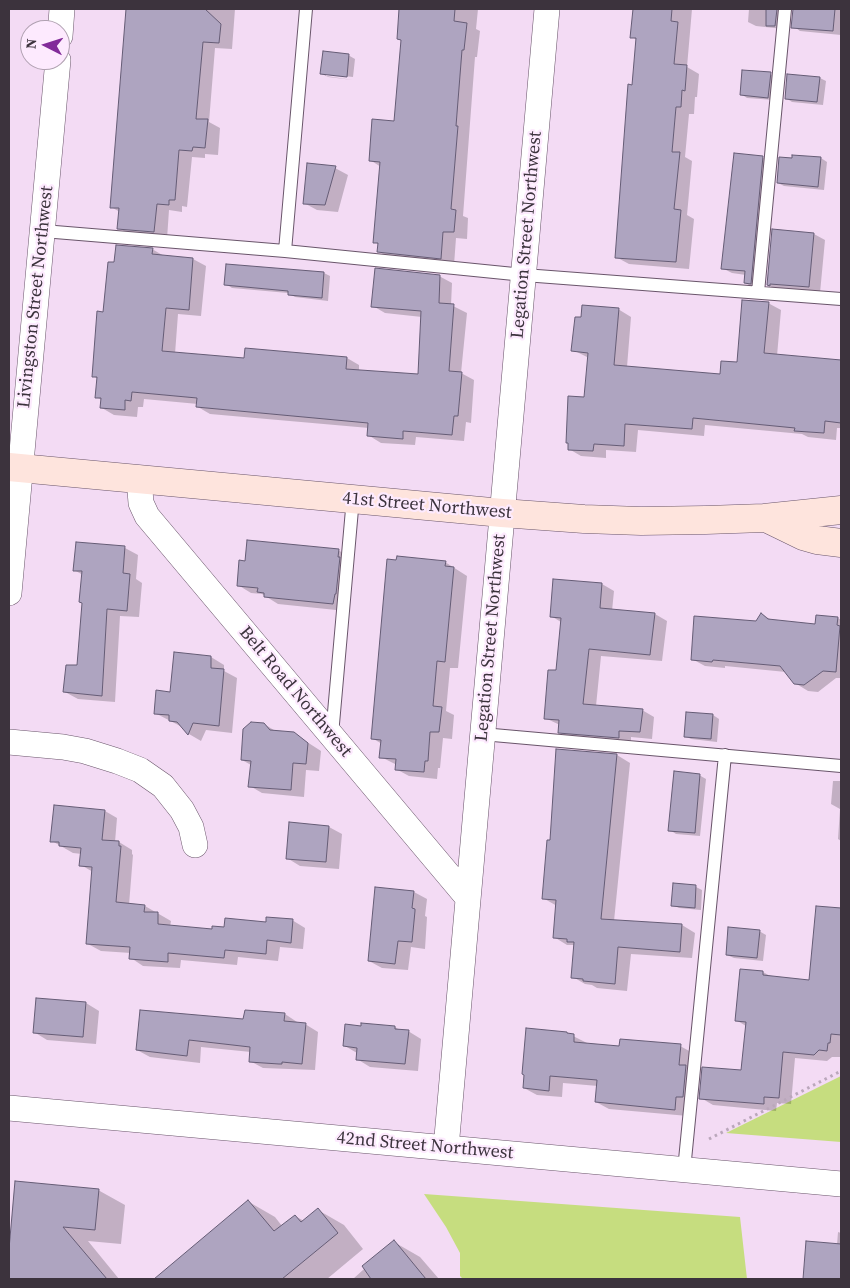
<!DOCTYPE html>
<html>
<head>
<meta charset="utf-8">
<style>
	body { margin:0 }
	#map { position:relative; width:850px; height:1288px; overflow:hidden; background:#f3dbf4; font-family:"Source Serif 4",serif }
	canvas { display:block }
	.frame { position:absolute; inset:0; border:10px solid #3c333d; pointer-events:none }
	.north { position:absolute; left:20px; top:20px; width:50px; height:50px; box-sizing:border-box; background:#fdeafe; border:1px solid #b0a1b1; border-radius:50%; rotate:275deg; font-size:14px; font-weight:700; line-height:20px; text-align:center; color:#3c333d }
	.north::after { content:''; display:block; margin:auto; width:18px; height:22px; background:#822b99; clip-path:polygon(50% 0,100% 100%,50% 72%,0 100%) }
</style>
</head>
<body>
<div id="map">
<canvas width="850" height="1288"></canvas>
<div class="frame"></div>
<div class="north">N</div>
</div>
<script>
const g = document.querySelector('canvas').getContext('2d');
g.lineJoin = 'round';
function fill(path, color) { g.fillStyle = color; g.fill(path, 'evenodd'); }
const shape = rows => new Path2D(rows.map(r => 'M' + r).join(''));
function strokePath(path, color, width, dash) { g.strokeStyle = color; g.lineWidth = width; g.lineCap = dash ? 'butt' : 'round'; g.setLineDash(dash || []); g.stroke(path); }
function drawText(font, color, halo, rows, align = 'center') {
  g.font = font + ' "Source Serif 4",serif'; g.lineWidth = 4.5; g.setLineDash([]); g.textBaseline = 'middle'; g.strokeStyle = halo; g.fillStyle = color; for (const [text, x, y, turn = 0] of rows) {
    g.save(); g.translate(x, y); g.rotate((+turn || 0) * Math.PI / 180); g.textAlign = isNaN(turn) ? turn : align; if (halo) g.strokeText(text, 0, 0); g.fillText(text, 0, 0); g.restore();
  }
}
const green = shape([
	[841,1076,841,1142,726,1133],
	[424,1194,740,1217,747,1279,463,1279,460,1276,460,1253,446,1227]
]);
const shadow = shape([
	[127,9,235,9,232,49,215,48,209,122,220,128,218,155,205,154,205,158,192,157,187,207,182,206,182,212,169,210,167,239,132,236,119,228,120,212,111,207],
	[401,9,478,9,476,29,480,31,477,57,475,57,463,216,468,218,467,239,456,238,454,265,391,259,378,251,379,245,375,242,381,167,370,160,395,122,402,41,398,39],
	[634,9,692,9,687,67,699,74,697,97,695,97,694,114,689,114,685,157,692,161,687,215,694,219,689,269,629,264,616,257,637,40,632,37],
	[749,9,786,9,783,29,756,26,748,22],
	[794,9,841,9,841,35,800,31,793,26],
	[348,55,355,59,353,77,326,74,326,76,353,80,328,77,322,74],
	[770,74,777,77,774,100,747,98,741,94],
	[788,75,820,78,826,81,823,105,792,102,786,98],
	[762,157,772,163,755,288,745,283,746,275,732,273,722,268],
	[821,158,827,162,824,190,784,186,778,183,793,160],
	[335,168,348,175,338,212,317,210,304,203],
	[814,234,825,240,820,293,778,290,768,285],
	[152,249,164,256,193,259,206,266,201,316,178,314,175,354,245,359,347,358,359,365,359,371,419,376,422,317,385,313,373,306,439,276,452,283,451,305,467,313,461,373,474,380,471,423,466,422,464,441,416,437,415,445,381,443,368,435,369,428,210,414,198,407,198,404,144,399,143,407,138,407,137,417,114,415,102,408,102,400,96,397,98,379,93,376,104,313,115,263],
	[227,265,324,273,330,276,328,301,295,297,288,293,232,288,226,284],
	[768,303,781,310,777,356,841,361,841,428,837,428,836,440,808,437,802,434,705,425,704,436,638,430,636,452,606,450,606,458,581,456,569,449,585,398,589,358,573,350,618,309,631,317,627,367,721,376,738,364],
	[125,548,138,555,136,579,142,583,139,617,120,616,115,702,78,699,65,692,78,666,84,603,83,575,74,570],
	[338,550,351,558,346,611,278,604,262,594,251,593,238,585],
	[445,562,467,576,458,668,450,668,446,711,454,715,452,739,443,738,440,768,438,768,437,779,409,776,396,769,397,765,381,757,382,744,372,738],
	[602,584,614,591,612,611,655,614,667,621,662,661,601,656,596,706,642,710,654,717,652,739,631,737,631,744,571,739,559,732,560,725,545,718,557,672,561,622,551,616],
	[762,614,773,621,817,625,838,618,841,620,841,678,836,678,818,692,808,691,795,683,786,672,725,666,725,668,705,666,692,659,757,622],
	[211,657,224,665,224,671,237,678,232,733,206,730,201,741,189,734,184,728,155,713,171,693],
	[713,715,719,719,717,742,691,739,685,736],
	[264,724,277,732,293,733,321,751,319,771,306,770,304,797,262,793,250,786,251,765,242,760],
	[617,755,630,763,614,921,682,925,695,933,692,958,631,954,627,991,597,988,592,985,585,984,573,977,575,945,567,945,554,937,557,906,543,898,551,842],
	[699,775,706,779,700,836,676,834,670,830],
	[833,781,841,781,841,841,838,839,840,809,831,804],
	[105,811,117,818,115,842,119,842,132,850,132,854,133,855,129,905,145,906,171,921,170,927,213,930,292,920,305,928,303,949,280,947,278,961,238,957,237,965,181,960,180,968,143,966,131,958,131,953,101,951,88,944,93,872,81,865,82,854,73,853,52,841],
	[329,827,342,834,339,869,300,866,287,858],
	[696,887,702,890,701,910,679,908,673,905],
	[414,892,427,899,425,916,427,917,425,949,411,947,408,970,382,968,369,961],
	[817,907,841,909,841,1050,840,1057,832,1057,827,1061,795,1058,791,1104,777,1103,776,1111,713,1105,701,1098,743,1071,746,1026,736,1020,741,970,763,972,772,977,810,981],
	[759,931,766,935,763,961,734,958,727,955],
	[86,1003,99,1011,96,1044,47,1040,34,1032],
	[285,1014,297,1022,297,1024,305,1024,318,1032,315,1070,263,1068,250,1061,251,1052,201,1047,200,1063,150,1057,137,1050,244,1020],
	[395,1027,401,1031,408,1031,421,1039,418,1071,370,1067,357,1059,357,1053,345,1046],
	[527,1029,567,1033,587,1043,587,1045,621,1048,680,1046,693,1053,688,1116,609,1109,596,1102,598,1086,563,1083,562,1097,537,1095,524,1088],
	[16,1183,98,1190,125,1205,121,1244,88,1241,119,1279,9,1279,9,1262],
	[249,1202,275,1217,282,1226,295,1216,304,1221,318,1210,344,1225,363,1249,327,1279,156,1279],
	[838,1232,841,1233,841,1279,804,1279,807,1242,837,1245],
	[394,1242,420,1257,439,1279,353,1279]
]);
const building = shape([
	[126,9,205,9,221,24,219,43,203,42,196,119,208,119,205,148,193,147,192,151,179,150,175,200,169,200,169,205,157,204,154,232,117,229,119,208,110,208,126,9],
	[399,9,455,9,454,21,467,23,464,50,462,50,456,126,458,126,451,209,456,210,454,232,443,232,441,259,377,252,378,243,373,243,380,162,369,161,372,119,394,121,401,40,397,39,399,9],
	[633,9,672,9,671,21,678,22,674,64,687,65,685,91,682,90,681,107,676,107,672,152,680,152,674,209,681,210,676,262,615,258,628,84,632,85,636,38,630,38,633,9],
	[766,9,777,9,775,26,766,26,766,9],
	[793,9,835,9,833,31,791,28,793,9],
	[323,51,349,54,347,77,320,74,323,51],
	[742,70,771,72,768,98,740,95,742,70],
	[787,74,820,77,817,102,785,99,787,74],
	[734,153,763,156,751,284,744,283,745,271,721,269,734,153],
	[792,155,821,157,818,187,777,183,779,157,792,158,792,155],
	[307,163,336,166,325,205,303,204,307,163],
	[772,229,814,233,809,287,770,284,770,286,767,285,772,229],
	[116,245,153,248,152,254,193,258,189,310,166,308,162,351,244,358,245,348,347,357,346,369,418,374,421,311,371,307,375,268,440,275,439,303,454,304,449,371,462,372,458,416,454,416,452,435,403,431,403,439,367,436,368,423,196,407,197,398,132,392,131,401,125,400,125,410,100,408,101,398,95,398,97,377,92,377,97,311,103,312,108,262,114,262,116,245],
	[226,264,324,272,322,298,288,295,288,291,224,285,226,264],
	[742,300,769,302,764,353,841,360,841,423,825,421,824,433,794,431,795,428,693,418,692,429,625,424,624,446,594,444,593,451,568,450,568,443,566,443,568,396,584,397,588,353,571,351,575,317,581,317,582,305,619,308,614,365,720,374,721,361,737,362,742,300],
	[247,540,339,549,338,557,340,557,336,594,335,594,333,604,264,597,264,593,257,592,258,588,237,586,239,560,245,561,247,540],
	[76,542,125,546,123,573,130,574,127,611,107,609,102,696,63,692,66,665,77,665,82,603,79,602,82,571,73,571,76,542],
	[397,556,446,561,445,566,454,567,445,662,437,661,433,706,442,707,439,732,430,732,428,761,425,761,424,772,395,770,396,759,379,758,381,740,371,739,387,559,396,560,397,556],
	[553,579,602,583,600,608,655,613,650,655,589,649,583,704,643,709,640,732,619,731,619,738,558,733,559,720,544,719,548,670,556,670,561,618,550,617,553,579],
	[761,613,768,619,815,624,816,615,838,617,837,625,840,626,836,672,823,671,804,685,794,684,780,666,713,660,712,662,691,660,694,616,756,621,761,613],
	[174,652,211,656,211,668,224,669,219,726,193,723,188,735,177,722,169,721,169,715,154,714,156,690,170,692,174,652],
	[686,712,713,714,711,739,684,737,686,712],
	[251,722,264,723,270,730,294,732,308,743,306,764,293,763,291,790,248,787,251,761,241,760,243,729,251,722],
	[556,749,617,754,601,919,682,924,680,952,618,947,615,984,583,981,583,979,571,978,574,942,567,942,567,939,553,938,556,900,542,899,547,840,550,840,556,749],
	[674,771,700,774,695,833,668,831,674,771],
	[54,805,105,810,102,840,119,841,119,846,121,846,116,902,145,905,144,912,158,912,158,924,212,929,212,926,224,927,225,918,266,922,266,917,293,919,291,943,267,940,266,954,225,950,224,958,168,953,168,962,129,959,130,947,86,944,92,867,79,866,81,848,59,846,59,842,50,842,54,805],
	[289,822,329,826,326,862,286,859,289,822],
	[673,883,696,885,695,908,671,906,673,883],
	[375,887,414,891,412,908,415,909,415,911,412,942,398,941,395,964,368,961,375,887],
	[816,906,841,908,841,1035,831,1034,830,1043,828,1043,827,1051,819,1050,814,1055,783,1052,779,1098,764,1097,764,1104,699,1099,702,1067,741,1070,746,1022,735,1021,740,969,763,971,763,975,809,980,816,906],
	[728,927,760,930,757,958,726,955,728,927],
	[36,998,86,1002,83,1037,33,1033,36,998],
	[140,1010,243,1019,245,1010,285,1013,284,1021,306,1023,302,1064,282,1062,282,1064,279,1064,249,1062,250,1047,189,1040,187,1056,136,1050,140,1010],
	[361,1023,395,1026,395,1029,409,1030,405,1064,356,1060,357,1048,343,1046,345,1024,361,1026,361,1023],
	[526,1028,567,1032,567,1033,574,1034,574,1042,619,1046,620,1039,681,1044,679,1065,686,1065,683,1097,676,1097,675,1110,595,1102,597,1080,550,1076,549,1091,523,1088,524,1075,522,1074,526,1028],
	[15,1181,99,1189,95,1230,63,1227,107,1279,9,1279,9,1249,15,1181],
	[248,1200,274,1231,295,1215,301,1222,318,1208,338,1233,282,1279,154,1279,248,1200],
	[394,1240,426,1279,371,1279,362,1266,394,1240],
	[806,1241,841,1244,841,1279,803,1279,806,1241]
]);
const path = shape([
	[709,1139,841,1071]
]);
const service = shape([
	[43,231,285,251,524,275,841,299],
	[285,251,306,9],
	[758,292,785,9],
	[482,734,841,766],
	[332,735,353,498],
	[684,1170,725,755]
]);
const minor = shape([
	[60,36,62,9],
	[139,478,141,503,147,516,468,898],
	[9,593,58,60],
	[9,742,63,747,85,751,117,761,140,770,163,786,182,810,191,827,195,845],
	[9,1108,841,1184],
	[446,1148,547,9]
]);
const secondary = shape([
	[9,467,502,513,584,519,641,521,706,520,764,518,841,510],
	[766,518,803,536,817,540,841,543]
]);
const streetNames = [
	["Legation Street Northwest",527,235,-85],
	["Livingston Street Northwest",36,297,-84],
	["41st Street Northwest",427,506,5],
	["Legation Street Northwest",491,638,-85],
	["Belt Road Northwest",295,692,50],
	["42nd Street Northwest",425,1146,5]
];
fill(green, '#c6dd7f');
fill(shadow, '#0003');
fill(building, '#aea4c0');
strokePath(building, '#655c75', 1);
strokePath(service, '#69556a', 14);
strokePath(minor, '#69556a', 26);
strokePath(secondary, '#69556a', 29);
strokePath(path, '#baa7bb', 3, [2.5, 4]);
strokePath(service, '#fff', 12);
strokePath(minor, '#fff', 25);
strokePath(secondary, '#fee4dd', 28);
drawText('18px', '#3c333d', '#fdeafe', streetNames);
</script>
</body>
</html>
